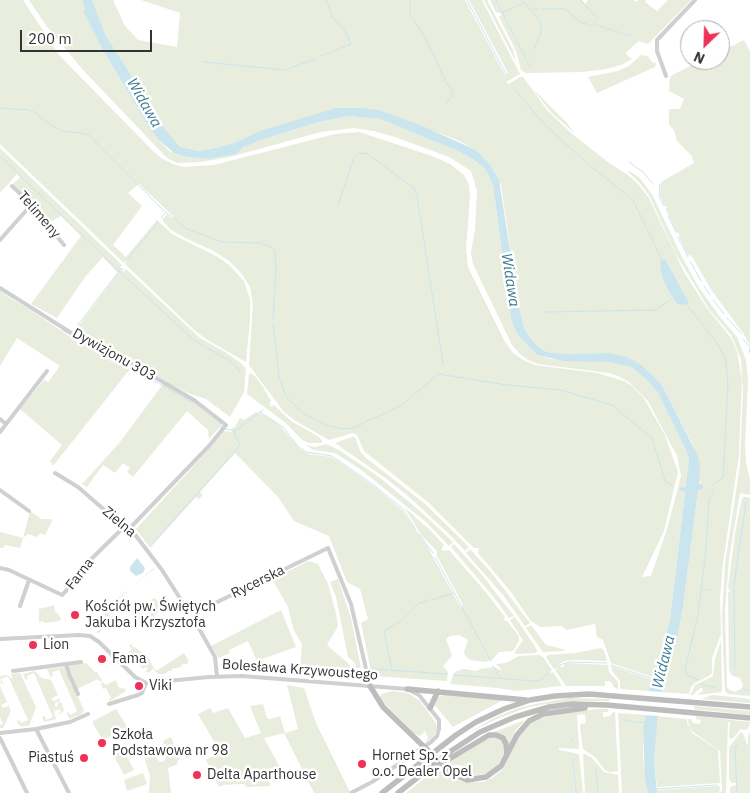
<!DOCTYPE html>
<html>
<head>
<meta charset="utf-8">
<style>
	body { margin:0 }
	#map { position:relative; width:750px; height:793px; overflow:hidden; background:#fff; font-family:"IBM Plex Sans",sans-serif }
	canvas { display:block }
	.north { position:absolute; left:680px; top:20px; width:50px; height:50px; box-sizing:border-box; background:#fff; border:1px solid #adadad; border-radius:50%; rotate:204deg; font-size:14px; font-weight:700; line-height:20px; text-align:center; color:#333 }
	.north::after { content:''; display:block; margin:auto; width:18px; height:22px; background:#ef3057; clip-path:polygon(50% 0,100% 100%,50% 72%,0 100%) }
	.scale { position:absolute; left:20px; top:30px; width:132px; height:22px; box-sizing:border-box; border:2px solid #333; border-top:0; padding-left:6px; font-size:15px; line-height:18px; white-space:nowrap; color:#333; -webkit-text-stroke:4px #fff; paint-order:stroke }
</style>
</head>
<body>
<div id="map">
<canvas width="750" height="793"></canvas>
<div class="north">N</div>
<div class="scale">200 m</div>
</div>
<script>
const g = document.querySelector('canvas').getContext('2d');
g.lineJoin = 'round';
function fill(path, color) { g.fillStyle = color; g.fill(path, 'evenodd'); }
const shape = rows => new Path2D(rows.map(r => 'M' + r).join(''));
function strokePath(path, color, width, dash) { g.strokeStyle = color; g.lineWidth = width; g.lineCap = dash ? 'butt' : 'round'; g.setLineDash(dash || []); g.stroke(path); }
function drawText(font, color, halo, rows, align = 'center') {
  g.font = font + ' "IBM Plex Sans",sans-serif'; g.lineWidth = 5; g.setLineDash([]); g.textBaseline = 'middle'; g.strokeStyle = halo; g.fillStyle = color; for (const [text, x, y, turn = 0] of rows) {
    g.save(); g.translate(x, y); g.rotate((+turn || 0) * Math.PI / 180); g.textAlign = isNaN(turn) ? turn : align; if (halo) g.strokeText(text, 0, 0); g.fillText(text, 0, 0); g.restore();
  }
}
const green = shape([
	[0,0,23,0,59,55,152,150,161,158,173,164,183,167,214,165,335,134,359,132,432,156,450,164,464,175,469,185,470,198,466,249,468,267,504,340,513,353,525,361,535,365,597,373,624,381,632,386,643,397,665,435,678,472,664,531,642,577,651,576,667,529,681,476,677,456,648,401,629,382,618,376,608,373,538,364,528,360,520,354,512,345,473,264,471,252,475,229,477,191,471,171,449,157,395,137,374,131,353,128,321,132,230,157,201,162,177,163,167,158,83,70,45,24,29,0,82,0,85,8,83,11,100,45,150,129,169,151,187,157,209,159,236,154,244,147,264,139,319,122,349,116,380,119,460,152,477,162,486,170,493,185,511,319,517,334,537,355,551,359,608,362,633,367,645,378,658,393,686,450,689,460,688,475,686,486,680,490,685,492,684,502,670,620,653,677,611,663,603,640,597,637,595,624,566,630,562,626,540,627,530,620,511,592,478,553,479,548,474,548,429,503,364,451,357,435,353,433,329,440,294,420,283,411,249,365,253,304,250,287,242,274,229,261,212,250,185,238,171,230,162,220,167,214,172,219,174,217,139,184,128,193,142,206,113,245,126,257,157,220,172,234,218,257,229,265,244,281,250,299,250,319,246,362,209,341,194,330,125,264,126,260,124,263,0,144],
	[92,0,113,0,125,26,138,40,177,47,180,13,141,0,465,0,505,75,508,73,469,0,482,0,520,74,506,82,509,84,520,77,523,77,547,110,571,133,609,163,628,175,638,184,649,198,684,272,707,308,731,338,737,352,742,379,739,455,723,563,720,599,721,634,712,658,712,673,709,676,695,683,691,687,689,694,660,692,678,634,683,607,698,490,700,486,694,447,662,385,610,353,566,354,547,352,541,349,530,338,524,328,519,306,501,185,488,162,476,150,457,140,379,110,293,122,261,131,234,143,211,149,199,151,180,147,156,118,126,67,106,36],
	[665,259,677,282,688,303,677,304,668,290,662,277,662,267],
	[484,0,487,0,495,15,513,50,516,62],
	[490,0,582,0,585,4,588,0,633,0,636,2,638,0,646,0,645,2,657,11,668,0,691,0,650,42,647,44,639,41,634,45,626,53,627,55,632,59,621,65,606,69,583,72,526,73,521,70,516,51,499,17,502,14,496,12],
	[744,40,750,51,750,345,743,333,712,291,691,255,688,256,679,236,679,233,677,233,666,210,667,206,665,207,660,195,661,182,694,163,692,156,677,141,674,130,669,125,669,109,680,109,684,99,669,91,670,78,672,75,703,60,720,60,720,52],
	[641,55,648,56,652,62,656,63,655,67,597,93,588,77,618,71,629,66],
	[531,87,567,123,574,133,551,112],
	[0,148,122,265,120,268,125,268,122,270,123,272,126,269,200,338,225,352,238,361,246,368,244,392,230,417,206,399,188,393,170,384,147,370,86,340,74,332,118,273,103,257,85,277,57,318,31,304,81,236,61,216,50,222,30,198,28,199,13,184,20,177,17,174,0,193],
	[629,171,639,177,653,196,681,255,698,286,720,317,737,337,746,360,748,380,745,445,746,462,750,480,750,495,740,493,729,559,725,610,727,687,730,690,735,692,742,688,743,685,740,678,732,676,729,671,728,594,730,590,728,588,735,533,741,502,743,497,747,497,750,498,750,696,728,694,725,691,723,649,722,616,725,564,740,465,743,390,741,359,731,335,709,309,676,254,650,197,640,183,628,172],
	[0,292,26,307,69,336,130,369,53,466,50,461,62,445,20,409,44,380,48,382,60,366,17,338,0,366],
	[250,373,255,376,263,387,271,401,269,404,273,404,270,405,271,407,274,405,291,421,319,437,322,440,322,443,309,443,302,440,286,423,247,394,249,374],
	[163,384,192,400,219,420,221,424,220,427,209,439,208,430,187,411,133,477,127,472,130,468,123,463,115,473,103,465,87,487,82,484,120,442],
	[256,412,272,419,281,427,299,448,308,454,331,457,341,463,376,488,401,509,427,546,461,608,463,605,437,556,437,551,422,536,404,507,431,531,444,545,441,549,443,551,449,550,484,590,505,617,503,620,507,621,519,636,519,641,513,651,499,652,493,659,485,662,470,660,465,656,464,652,468,640,459,635,450,636,446,639,452,656,443,666,448,672,447,681,372,676,361,623,368,619,360,589,347,582,329,536,294,521,278,497,235,453,200,492,203,495,199,499,196,497,150,548,136,529,211,447,215,439,223,431,232,432,231,429,235,427,240,418,244,420],
	[352,437,355,437,360,451,365,457,424,503,469,547,465,551,448,533,408,496,388,480,335,443],
	[326,444,339,450,379,477,420,511,453,542,449,546,426,522,360,469,335,453,314,450,305,445,315,447],
	[30,511,41,519,51,519,52,521,45,535,40,533,37,537,28,534,23,538,20,548,5,545,3,548,0,548,0,532,23,538],
	[454,544,482,575,514,616,509,618,492,595,451,547],
	[470,549,490,571,530,623,525,626,503,595,466,553],
	[309,561,318,564,328,584,336,613,338,626,327,645,350,665,348,672,297,674,301,659,302,644,294,631,288,607,272,579],
	[154,568,154,571,153,570,126,591,127,594,125,593,106,610,114,622,109,628,105,626,98,634,97,632,109,619,101,612],
	[338,579,351,618,361,668,356,668,355,663,348,657,336,597,330,582],
	[155,598,163,609,152,617,145,618,143,617,138,621,135,616,135,612,138,609,141,612,140,608,150,601,153,606,153,611,155,606,151,600],
	[54,605,55,611,61,618,60,621,45,623,42,621,39,623,39,609],
	[281,610,296,647,257,661,248,641,229,650,230,653,219,658,211,646],
	[515,617,534,645,537,650,536,653,517,654,514,653,523,640,510,620],
	[531,625,546,645,563,649,565,651,543,652,526,628],
	[721,640,722,692,697,695,703,691,702,688,700,688,693,695,690,695,695,685,713,676,715,659],
	[131,644,134,648,136,647,140,652,143,651,141,654,143,657,147,655,152,665,149,668,152,665,155,670,158,670,184,653,189,661,187,662,188,664,183,664,181,667,172,669,172,671,168,671,165,674,158,674,153,669,148,673,146,671,148,668,145,667,143,669,140,666,144,662,139,659,138,660,132,653,129,654,127,653,132,649,129,645],
	[601,648,604,650,607,661,574,660,565,661,559,664,562,668,565,664,568,663,608,665,609,672,618,682,618,689,615,688,610,681,605,681,605,686,566,686,555,670,559,667,554,669,546,657,548,655,575,653],
	[539,655,543,657,552,670,550,672,551,673,553,672,561,684,561,686,517,691,498,688,450,684,454,673,457,671,464,669,476,671,480,669,494,667,503,671,496,664,506,663,519,656],
	[86,663,95,672,97,672,102,680,100,682,98,679,77,689,68,668,70,665],
	[611,666,653,680,649,691,620,689,620,681,612,671],
	[65,667,71,682,70,683,72,684,84,710,82,714,69,719,67,713,69,712,70,715,77,711,59,670,52,672,53,676,51,677,47,669],
	[35,671,42,678,51,680,58,695,51,699,55,701,59,698,60,701,55,703,55,706,56,707,58,706,58,703,61,702,64,710,62,713,57,715,61,712,60,709,55,711,55,707,54,712,56,719,44,722,42,717,45,716,46,720,53,717,34,673,27,676,28,679,26,680,23,674],
	[20,673,36,707,29,726,20,726,17,721,19,720,21,723,28,720,8,676,1,679,3,683,1,684,0,676,8,675,13,680,11,674],
	[116,680,118,686,122,689,124,688,126,691,110,701,109,699,111,698,106,688,103,689,101,684,103,682,106,685],
	[287,685,304,688,316,723,350,792,347,793,314,793,284,733,264,738,283,773,267,779,271,786,246,787,244,784,239,784,223,785,219,787,210,770,210,768,206,760,220,752,198,714,210,708,213,713,228,708,245,738,261,733,250,706,263,704,267,718,270,719,280,716,285,733,298,729],
	[0,686,7,702,1,705,3,708,8,706,8,704,11,711,3,728,0,728,0,725,3,724,0,717],
	[392,691,408,693,420,701,436,723,437,729,433,737,425,743,428,738,425,731,420,736,415,734,383,702,380,698,381,694],
	[443,695,503,700,453,727,434,704,438,697],
	[713,695,750,699,750,703,701,699],
	[569,698,609,699,609,701,583,701,546,704,529,707,499,718,466,734,494,718,518,708,540,703],
	[694,706,750,711,750,715,694,709],
	[116,709,126,725,127,728,103,740,93,724,93,721],
	[597,709,608,709,608,712,603,712,603,717,610,716,613,712,615,712,618,771,610,772,605,770,596,758,583,749,580,726,581,724,586,723,585,714,577,715,579,749,559,748,559,750,579,754,583,793,576,793,573,759,575,793,406,793,438,768,452,778,464,782,483,782,492,778,503,769,521,729,536,719,559,714],
	[618,713,646,715,643,732,643,757,648,793,622,793],
	[657,716,687,719,687,723,692,733,718,750,720,783,657,787,654,760],
	[696,716,750,722,748,729,744,730,741,729,732,739,729,738,730,722,728,722,726,793,720,793,722,790,720,751,693,732,689,727,688,719,691,719,693,723,700,724,701,720,696,719],
	[525,720,515,731,509,745,500,734,494,732],
	[741,732,744,735,747,745,748,744,748,736,750,732,750,793,730,793,730,787,736,785,736,783,732,783,729,780,729,747],
	[171,737,180,759,177,761,178,764,168,768,171,793,149,793,150,776,143,753,154,749,156,758,160,762,164,761,166,758,166,753,163,741],
	[490,737,500,739,503,742,504,754,497,766,488,773,468,777,458,774,462,765,456,765,451,768,446,763],
	[123,749,134,770,124,775,113,754],
	[583,754,585,754,592,758,604,772,618,775,619,793,585,793],
	[143,773,147,784,127,791,124,780],
	[720,786,719,793,657,793,657,790]
]);
const water = shape([
	[82,0,92,0,106,36,126,67,156,118,180,147,199,151,211,149,234,143,260,131,336,108,363,108,379,110,420,125,476,150,488,162,499,180,519,306,524,328,530,338,541,349,547,352,566,354,610,353,626,357,640,364,662,385,698,456,700,465,699,484,703,485,703,488,698,490,683,607,678,634,659,701,654,760,657,793,648,793,645,778,643,732,649,691,670,620,684,502,685,492,679,490,681,486,684,488,686,486,689,460,686,450,658,393,645,378,632,367,608,362,564,361,537,355,517,334,511,319,493,185,486,170,477,162,460,152,380,119,349,116,319,122,264,139,244,147,236,154,209,159,187,157,174,153,159,140,150,129,100,45,83,11,85,8],
	[665,259,689,303,686,305,677,304,668,290,662,277,660,261],
	[137,558,145,568,143,573,136,576,130,571,130,567]
]);
const pier = shape([
	[646,691,663,692,659,716,643,715]
]);
const stream = shape([
	[410,0,410,14,425,37,447,84,453,93,447,103],
	[467,0,506,74],
	[496,0,530,67],
	[522,0,541,22,541,32,534,49],
	[581,0,597,18],
	[532,9,538,9],
	[542,9,565,9,581,22,591,26,596,21],
	[501,13,524,3],
	[596,25,630,36],
	[321,56,351,44,345,31,333,18,326,0],
	[204,62,285,70,315,59],
	[514,89,546,126,587,163,633,200,662,260],
	[0,108,28,110,34,112,49,124,62,131,80,133,89,135,163,210,187,229,222,242,260,243,273,248,275,252,276,270,273,319],
	[0,156,119,271,195,341,230,361,236,366,240,373],
	[629,162,643,172,653,184],
	[658,184,660,185,659,196,664,206],
	[338,205,353,160,358,154,364,153,369,155,414,188,417,196,443,364],
	[668,216,676,232],
	[161,218,165,213],
	[678,237,688,257],
	[128,259,158,222],
	[690,261,701,281],
	[704,286,710,295],
	[0,291,15,299],
	[713,300,724,314],
	[687,305,716,342,724,356,726,363,728,384,723,478,712,485],
	[545,312,656,310,673,298],
	[727,318,741,333],
	[273,323,279,377,285,393,287,398,303,413,326,425,342,429,353,428,402,405,438,374,507,385,560,390,612,405,652,438,665,481,672,485],
	[62,330,71,335],
	[73,331,120,270],
	[74,338,158,383],
	[743,339,750,347,749,353],
	[160,384,193,403],
	[260,412,283,427,297,445,306,452,332,456,371,483,402,508,416,530],
	[217,420,221,424,221,428],
	[226,429,235,431,263,410],
	[419,534,433,553],
	[153,543,238,448,240,444,236,438,234,431],
	[435,557,491,661],
	[703,590,712,590],
	[431,600,454,593],
	[560,665,569,662,607,663],
	[611,665,654,679],
	[493,666,500,678],
	[297,667,330,670,351,667],
	[372,669,447,674],
	[392,670,384,631,400,622,419,603,428,601],
	[735,670,734,585,746,502],
	[454,675,534,681,541,680,548,674],
	[699,680,688,676,685,669,698,615,706,550,709,500,713,493],
	[701,684,715,688],
	[744,690,750,690],
	[624,720,636,722],
	[639,722,646,723],
	[572,738,572,742],
	[573,759,576,793],
	[596,769,598,793],
	[655,789,717,785],
	[737,793,735,748,737,744]
]);
const street = shape([
	[666,76,657,51,657,40,695,0],
	[12,186,27,200,64,245],
	[0,240,31,205],
	[0,288,84,341,137,367,194,400,226,425,209,446,130,528],
	[0,419,6,424],
	[0,432,47,371],
	[55,473,78,487,124,527,130,528,162,570,183,603,193,609,205,608,328,548,351,604,370,686],
	[0,490,29,511],
	[0,568,9,570,62,595,66,591,78,572,124,527],
	[20,606,29,580],
	[196,623,215,657,217,676],
	[0,639,79,635,90,636,99,642,135,677,146,683,209,677,242,676,407,689,419,695,439,720,439,729,437,736,431,742,372,782,351,793],
	[66,664,81,662],
	[13,671,66,664,69,674,78,694],
	[109,704,138,695,142,693,146,683],
	[36,729,69,793],
	[0,733,36,729,70,722,88,714],
	[0,738,27,793]
]);
const secondary = shape([
	[370,686,383,707,418,741],
	[407,689,526,700],
	[430,708,438,691],
	[439,765,489,735,496,735,503,738,506,744,507,755],
	[453,774,467,780,486,777,501,766,517,735,529,721,543,714,585,708],
	[382,793,456,735,476,722,504,709,530,700,555,696,589,694,750,707],
	[398,793,451,751,480,732,515,717,549,707,572,704,607,705,750,718]
]);
const secondaryBridge = shape([
	[418,741,453,774]
]);
const markers = [
	[75,615,5,"#ef3057"],
	[33,645,5,"#ef3057"],
	[102,659,5,"#ef3057"],
	[139,686,5,"#ef3057"],
	[102,743,5,"#ef3057"],
	[84,758,5,"#ef3057"],
	[362,764,5,"#ef3057"],
	[197,775,5,"#ef3057"]
];
const streetNames = [
	["Telimeny",39,215,49],
	["Dywizjonu 303",114,355,29],
	["Zielna",119,522,40],
	["Farna",80,574,-52],
	["Rycerska",258,582,-26],
	["Bolesława Krzywoustego",300,670,4]
];
const poiNames = [
	["Kościół pw. Świętych",85,607],
	["Jakuba i Krzysztofa",85,623],
	["Lion",43,645],
	["Fama",112,659],
	["Viki",149,686],
	["Szkoła",112,735],
	["Podstawowa nr 98",112,751],
	["Hornet Sp. z",372,756],
	["o.o. Dealer Opel",372,772],
	["Piastuś",74,758,"right"],
	["Delta Aparthouse",207,775]
];
const waterNames = [
	["Widawa",144,103,60],
	["Widawa",510,280,81],
	["Widawa",664,662,-76]
];
fill(green, '#e8edde');
fill(water, '#cae5ed');
fill(pier, '#fff');
strokePath(stream, '#cae5ed', 1);
strokePath(street, '#d0d0d0', 4);
strokePath(secondary, '#bdbdbd', 5.5);
strokePath(secondaryBridge, '#bdbdbd', 5.5);
for (const [x, y, r, color] of markers) { const dot = new Path2D(); dot.arc(x, y, r, 0, 2 * Math.PI); g.fillStyle = color; g.fill(dot); strokePath(dot, '#fff', 2); }
drawText('14px', '#333', '#fff', streetNames);
drawText('14px', '#333', '#fff', poiNames, 'left');
drawText('italic 15px', '#397c94', '#fff', waterNames);
</script>
</body>
</html>
